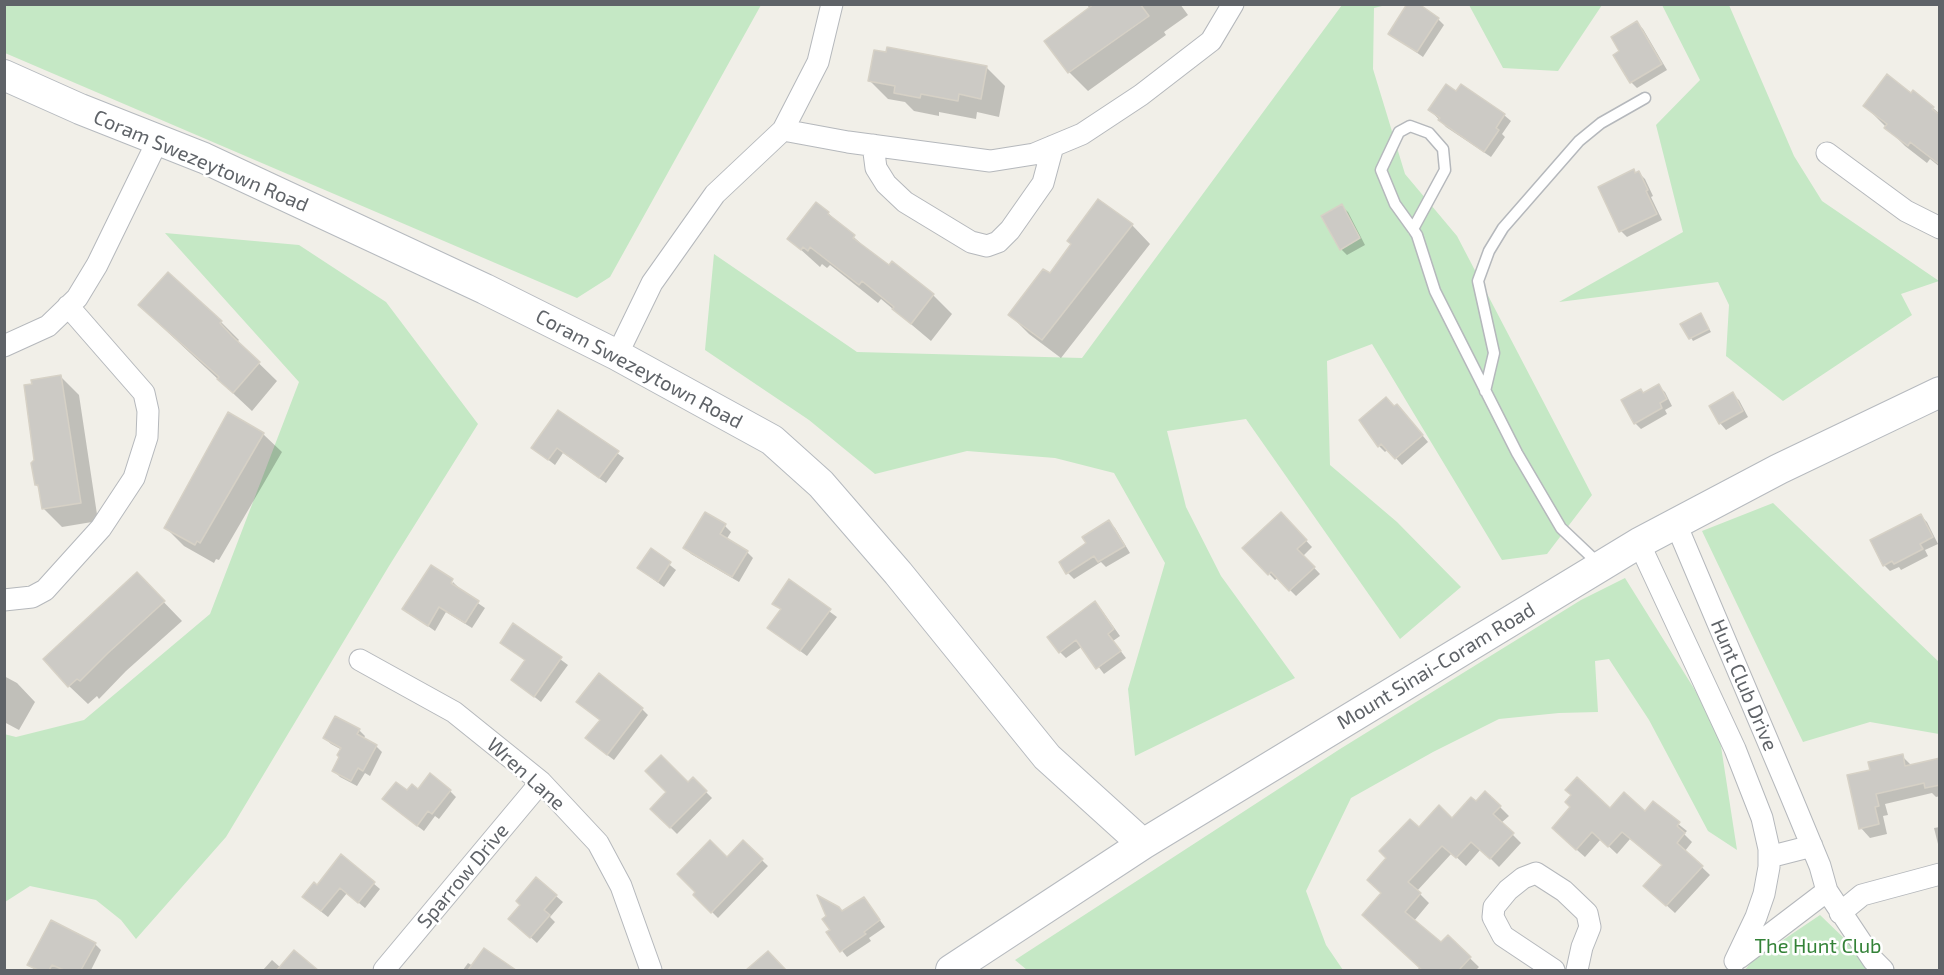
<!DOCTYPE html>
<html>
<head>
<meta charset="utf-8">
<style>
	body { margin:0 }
	#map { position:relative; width:1944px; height:975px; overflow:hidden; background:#f1efe8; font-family:"Exo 2",sans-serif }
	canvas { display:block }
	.frame { position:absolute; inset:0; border:6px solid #5f6368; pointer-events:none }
</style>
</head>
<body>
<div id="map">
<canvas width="1944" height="975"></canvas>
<div class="frame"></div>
</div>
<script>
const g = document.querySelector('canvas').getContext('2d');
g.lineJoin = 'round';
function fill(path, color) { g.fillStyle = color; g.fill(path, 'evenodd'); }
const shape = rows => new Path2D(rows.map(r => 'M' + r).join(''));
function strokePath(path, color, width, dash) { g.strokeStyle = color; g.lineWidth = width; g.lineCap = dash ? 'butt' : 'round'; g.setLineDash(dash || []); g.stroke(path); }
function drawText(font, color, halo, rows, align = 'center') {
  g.font = font + ' "Exo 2",sans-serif'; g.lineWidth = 5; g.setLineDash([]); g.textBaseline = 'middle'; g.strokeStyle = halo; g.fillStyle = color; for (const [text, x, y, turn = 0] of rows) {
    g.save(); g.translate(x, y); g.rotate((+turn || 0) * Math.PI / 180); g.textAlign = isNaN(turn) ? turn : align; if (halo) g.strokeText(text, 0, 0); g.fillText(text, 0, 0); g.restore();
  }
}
const green = shape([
	[5,4,761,4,761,5,610,277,577,298,5,53],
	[1342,5,1386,5,1374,8,1373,69,1405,174,1457,236,1592,495,1547,554,1502,560,1372,344,1327,361,1330,465,1397,522,1461,587,1400,639,1246,419,1167,431,1186,507,1221,576,1295,678,1135,756,1128,689,1165,563,1114,473,1055,458,967,451,875,474,809,420,705,350,714,254,857,352,1082,358],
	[1469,5,1602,5,1558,71,1503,68],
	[1662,5,1729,5,1794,156,1822,201,1939,281,1901,294,1912,315,1783,401,1726,356,1729,305,1718,282,1559,302,1683,232,1656,125,1700,80],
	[165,233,299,245,386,302,478,424,389,566,226,837,136,939,121,920,96,900,30,886,5,902,4,734,16,737,84,720,210,614,299,382],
	[1773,503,1939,662,1939,734,1870,722,1803,742,1702,531],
	[1625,578,1718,727,1737,850,1708,831,1649,720,1609,659,1595,661,1598,712,1559,713,1499,719,1433,752,1351,798,1306,891,1326,945,1343,970,1027,970,1015,960,1340,749,1581,600],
	[1820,915,1877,970,1745,970,1752,961]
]);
const shadow = shape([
	[1090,4,1180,4,1188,15,1164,32,1166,35,1088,91,1069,72,1090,9,1088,6],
	[1438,19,1444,25,1423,57,1390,34],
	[1637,23,1643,29,1667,70,1637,88,1631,82,1621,52],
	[986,67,1005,86,999,117,977,112,976,119,939,112,939,116,914,111,905,102,888,99,869,80],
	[1914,92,1940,114,1940,167,1930,159,1927,163,1905,146,1865,106,1912,95],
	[1430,110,1504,115,1511,121,1502,134,1505,137,1491,157,1446,127],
	[1634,171,1636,174,1639,173,1645,179,1653,196,1651,197,1662,220,1627,237,1621,231],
	[1341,206,1348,212,1365,245,1347,255,1341,249],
	[828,213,872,254,889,267,892,263,933,295,952,314,931,341,881,299,878,303,830,265,827,268,822,264,820,267,789,239],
	[1132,225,1150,244,1061,358,1029,334,1010,315,1050,275],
	[1701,315,1711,332,1693,341,1683,324],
	[221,322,239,340,237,342,277,381,252,411,159,324],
	[60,376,79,395,98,521,62,527,43,508,41,489,36,485],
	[1658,386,1665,392,1672,406,1665,410,1667,414,1641,429,1635,423,1644,394],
	[1732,394,1739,400,1748,417,1726,430,1720,423],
	[1395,408,1403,412,1428,442,1402,465,1388,449,1385,452,1379,446],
	[558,412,624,458,606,483,563,453,555,465,533,448],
	[263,434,282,452,219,560,216,559,214,563,184,546,165,527],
	[1281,514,1312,547,1303,556,1320,574,1296,596,1278,578,1275,580,1245,548],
	[1921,516,1927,522,1938,544,1925,550,1928,556,1901,570,1899,567,1890,571,1884,565],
	[1108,522,1115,528,1130,553,1106,567,1101,562,1074,579,1068,573,1088,544],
	[725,526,731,532,726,540,747,552,753,558,739,582,691,554,685,548],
	[651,550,676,570,664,587,646,574],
	[453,582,458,587,457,589,485,608,472,628,446,612,435,631,404,609,448,590],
	[789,582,837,617,807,656,769,628,782,611,774,603],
	[155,593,182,621,126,671,99,699,97,696,88,704,69,686],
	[1101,609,1120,636,1113,641,1126,658,1104,674,1083,646,1066,658,1060,652],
	[514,625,568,665,541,702,513,680,526,661,502,643],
	[4,676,17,683,35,702,19,730,4,722],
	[585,708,642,709,648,715,614,760,594,745,601,721],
	[359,730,365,736,363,740,376,746,382,752,370,776,365,773,357,786,340,777,334,771,341,757,342,750,331,744,324,738],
	[1902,756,1912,766,1940,759,1940,796,1936,797,1932,793,1885,804,1888,815,1883,816,1887,834,1870,838,1861,828,1871,771],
	[693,779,712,798,677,834,652,809],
	[418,791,450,791,456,797,439,819,435,816,424,831,391,806,407,793],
	[1476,803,1500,807,1509,816,1501,823,1521,843,1499,867,1481,849,1466,866,1452,853,1417,891,1429,903,1414,921,1441,944,1448,937,1479,967,1476,970,1417,970,1420,967,1383,893,1419,829,1453,820],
	[1653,804,1687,831,1684,834,1692,842,1685,851,1710,875,1675,913,1653,893,1663,866,1630,839,1617,854,1601,839,1585,857,1561,836,1610,810,1645,813],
	[1940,827,1940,852,1934,828],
	[743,842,768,866,718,918,695,895],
	[341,856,380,889,365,908,347,893,328,917,310,903,318,887],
	[536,879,563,902,550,917,555,922,537,943,517,925,522,905],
	[863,898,885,927,869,938,871,941,847,957,828,933,843,913],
	[95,944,101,950,91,970,35,970,29,965],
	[768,953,785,970,748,970],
	[272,960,281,968,311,967,315,970,263,970],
	[468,963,473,966,508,967,512,970,463,970]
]);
const building = shape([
	[1094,4,1140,4,1149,16,1068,73,1044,41,1094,4],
	[1407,4,1419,4,1439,18,1417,52,1388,34,1407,4],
	[1637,21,1662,64,1630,83,1613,55,1619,51,1611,37,1637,21],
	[887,47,987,66,981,99,959,94,958,101,921,94,920,98,894,93,895,86,868,81,874,50,886,52,887,47],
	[1887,74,1911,93,1913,90,1934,107,1932,109,1940,115,1940,165,1910,142,1908,146,1884,128,1887,124,1863,106,1887,74],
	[1446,84,1456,91,1461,84,1505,114,1496,128,1499,130,1484,152,1438,120,1440,118,1428,110,1446,84],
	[1634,169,1635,173,1639,171,1648,190,1646,191,1657,214,1619,232,1598,187,1634,169],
	[1098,199,1133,224,1042,340,1008,315,1043,269,1050,273,1071,244,1067,241,1098,199],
	[816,202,829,212,828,214,855,235,853,238,889,265,892,261,934,294,911,324,892,309,894,307,862,281,859,285,810,247,808,251,803,247,801,250,787,239,816,202],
	[1342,204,1360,238,1340,250,1321,216,1342,204],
	[168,272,222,321,220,323,232,336,260,362,233,393,217,379,219,377,138,305,168,272],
	[1701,313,1709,329,1689,339,1680,324,1701,313],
	[61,375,81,503,42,509,38,485,35,485,31,463,34,460,24,385,32,384,31,380,61,375],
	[1659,384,1667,399,1660,403,1662,408,1634,424,1621,400,1641,389,1643,393,1659,384],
	[1733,392,1743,411,1719,424,1709,406,1733,392],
	[1386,397,1394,406,1397,404,1423,435,1395,459,1381,444,1378,447,1359,420,1386,397],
	[558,410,619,451,599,478,557,448,548,460,531,448,558,410],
	[228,412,264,433,200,543,197,541,195,545,164,528,228,412],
	[705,512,726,524,720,534,748,551,732,577,683,548,705,512],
	[1281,512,1307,540,1297,549,1315,567,1289,591,1271,572,1268,575,1242,548,1281,512],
	[1921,514,1933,537,1920,544,1923,549,1894,564,1892,561,1883,566,1870,540,1921,514],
	[1109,520,1125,546,1098,562,1094,556,1066,574,1059,562,1086,543,1082,537,1109,520],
	[651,548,671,562,658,582,637,568,651,548],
	[431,565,453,579,451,583,479,601,465,623,439,607,428,626,402,609,431,565],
	[137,572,165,601,108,653,80,681,77,679,68,687,43,659,137,572],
	[789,579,831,609,800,651,767,628,781,609,772,604,789,579],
	[1095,601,1114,629,1108,634,1121,651,1096,669,1076,640,1059,653,1047,637,1095,601],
	[513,623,562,657,534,697,511,680,525,660,500,643,513,623],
	[599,673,643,708,607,755,585,738,600,720,576,702,599,673],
	[335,716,360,729,357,734,377,745,363,771,358,768,351,781,332,771,339,757,337,755,341,748,323,738,335,716],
	[1903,754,1905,766,1940,758,1940,785,1925,788,1924,783,1876,794,1879,806,1875,807,1879,824,1859,829,1847,775,1870,770,1868,762,1903,754],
	[661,755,688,782,693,777,707,791,670,828,650,809,666,792,645,771,661,755],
	[430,773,451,790,432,814,428,811,417,826,382,799,396,782,407,790,412,784,418,789,430,773],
	[1577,777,1610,808,1624,792,1645,811,1653,801,1680,822,1677,826,1685,833,1677,843,1703,866,1666,906,1643,886,1662,865,1622,832,1608,847,1592,832,1576,850,1552,828,1570,807,1565,802,1571,795,1565,790,1577,777],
	[1485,791,1501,806,1493,814,1514,833,1490,859,1471,842,1456,858,1442,846,1408,882,1421,893,1405,912,1441,942,1448,935,1471,957,1459,970,1422,970,1362,915,1381,893,1367,880,1386,858,1379,851,1410,819,1419,827,1439,805,1452,818,1471,797,1476,801,1485,791],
	[710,840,727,857,743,840,763,859,711,913,693,895,695,892,677,874,710,840],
	[341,854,375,882,358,903,340,888,321,911,302,897,314,882,317,885,341,854],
	[536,877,557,895,544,910,550,915,530,938,508,919,520,905,516,901,536,877],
	[817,895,839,907,842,911,864,897,880,920,864,932,866,934,840,952,826,932,830,930,822,919,826,916,817,895],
	[51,920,96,943,81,970,64,970,52,965,49,970,38,970,27,965,51,920],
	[484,948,516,970,468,970,484,948],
	[294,950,318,970,277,970,294,950],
	[768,951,786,970,746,970,768,951]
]);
const lane = shape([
	[1413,229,1445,170,1443,149,1429,133,1410,126,1399,132,1381,170,1395,204,1413,229,1417,235,1435,291,1517,453,1561,528,1599,564],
	[1485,391,1494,353,1478,281,1489,251,1503,228,1579,141,1601,123,1645,98]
]);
const street = shape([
	[783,130,848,142,990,161,1034,154,1082,134,1141,95,1211,41,1233,4],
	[873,145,876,168,886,184,905,202,971,242,987,246,998,242,1010,230,1043,183,1053,146],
	[1827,153,1906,211,1940,228],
	[4,346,48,326,77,298,97,265,158,140],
	[617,355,652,283,715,194,783,130,818,62,832,4],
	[1676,524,1791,796,1820,866,1827,891,1873,960,1883,970],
	[1639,543,1735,749,1762,818,1769,849,1769,867,1764,894,1756,917,1735,961],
	[4,600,32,597,45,590,101,528,134,478,147,437,148,411,144,393,68,306],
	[360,660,454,712,541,782,598,843,621,886,651,970],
	[1769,857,1812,846],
	[1840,913,1862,895,1940,874],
	[1739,958,1827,891],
	[384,970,541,782],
	[1554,970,1503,936,1493,917,1494,907,1508,890,1523,878,1536,873,1564,891,1587,913,1590,927,1582,947,1577,970]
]);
const secondary = shape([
	[4,75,80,109,204,158,485,289,617,355,772,440,821,484,898,573,1047,757,1143,844],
	[951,970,1143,844,1639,543,1779,469,1940,392]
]);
const streetNames = [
	["Coram Swezeytown Road",201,161,23],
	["Coram Swezeytown Road",639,369,28],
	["Mount Sinai-Coram Road",1436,666,-31],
	["Hunt Club Drive",1744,685,67],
	["Wren Lane",526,774,42],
	["Sparrow Drive",463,876,-50]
];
const parkNames = [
	["The Hunt Club",1818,946]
];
fill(green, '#c5e8c5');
fill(shadow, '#0003');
fill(building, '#cccac5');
strokePath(building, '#d6d1c6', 1.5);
strokePath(lane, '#b5b8bc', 13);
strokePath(street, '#b5b8bc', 23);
strokePath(secondary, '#b6babf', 32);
strokePath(lane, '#fff', 10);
strokePath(street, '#fff', 21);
strokePath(secondary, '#fff', 30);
drawText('20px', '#5f6368', '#fff', streetNames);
drawText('20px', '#348238', '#fff', parkNames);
</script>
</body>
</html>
